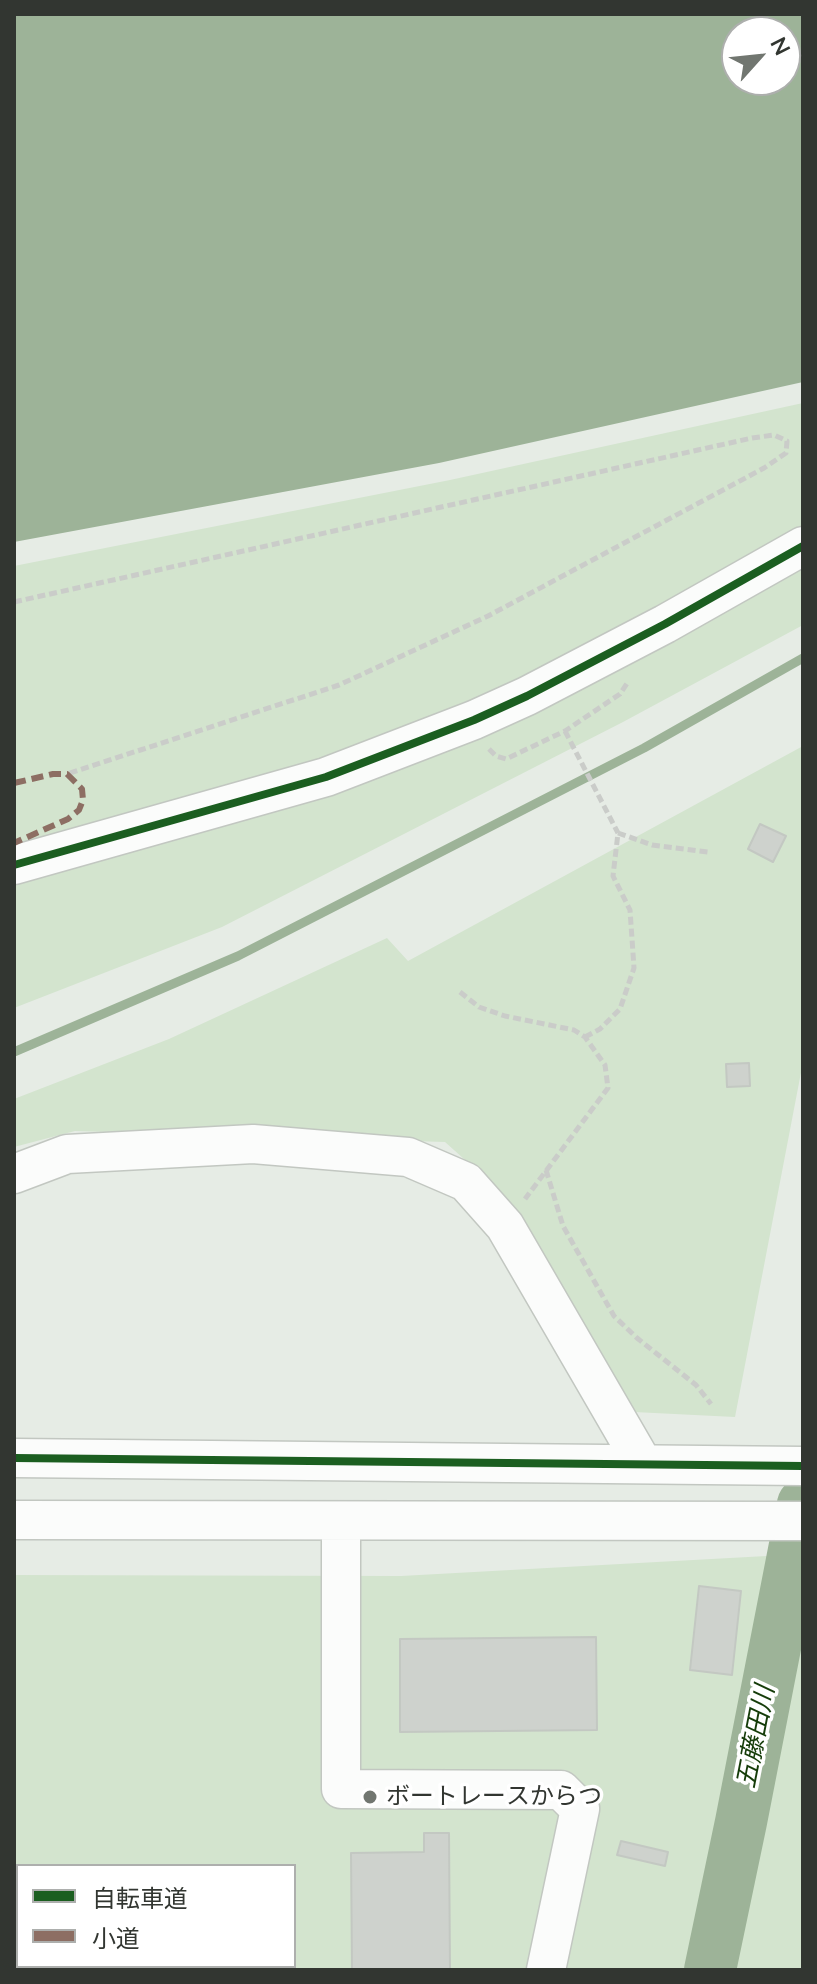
<!DOCTYPE html>
<html>
<head>
<meta charset="utf-8">
<style>
	body { margin:0 }
	#map { position:relative; width:817px; height:1984px; overflow:hidden; background:#e6ece5; font-family:Mulish,"Noto Sans JP",sans-serif }
	canvas { display:block }
	.frame { position:absolute; inset:0; border:16px solid #323631; pointer-events:none }
	.legend { position:absolute; left:16px; top:1864px; width:280px; height:104px; box-sizing:border-box; background:#fff; border:2px solid #adafad; margin:0; padding:10px 14px; list-style:none; font-size:24px; color:#323631 }
	.legend li { display:flex; align-items:center; gap:16px; height:40px }
	.legend b { width:40px; border:2px solid #adafad }
	.north { position:absolute; left:721px; top:16px; width:80px; height:80px; box-sizing:border-box; background:#fff; border:2px solid #adafad; border-radius:50%; rotate:63deg; font-size:22px; font-weight:700; line-height:32px; text-align:center; color:#323631 }
	.north::after { content:''; display:block; margin:auto; width:28px; height:36px; background:#717670; clip-path:polygon(50% 0,100% 100%,50% 72%,0 100%) }
</style>
</head>
<body>
<div id="map">
<canvas width="817" height="1984"></canvas>
<div class="frame"></div>
<ul class="legend">
<li><b style="height:10px;background:#1b5e20"></b>自転車道</li>
<li><b style="height:10px;background:#8d6e63"></b>小道</li>
</ul>
<div class="north">N</div>
</div>
<script>
const g = document.querySelector('canvas').getContext('2d');
g.lineJoin = 'round';
function fill(path, color) { g.fillStyle = color; g.fill(path, 'evenodd'); }
const shape = rows => new Path2D(rows.map(r => 'M' + r).join(''));
function strokePath(path, color, width, dash) { g.strokeStyle = color; g.lineWidth = width; g.lineCap = dash ? 'butt' : 'round'; g.setLineDash(dash || []); g.stroke(path); }
function drawText(font, color, halo, rows, align = 'center') {
  g.font = font + ' Mulish,"Noto Sans JP",sans-serif'; g.lineWidth = 7; g.setLineDash([]); g.textBaseline = 'middle'; g.strokeStyle = halo; g.fillStyle = color; for (const [text, x, y, turn = 0] of rows) {
    g.save(); g.translate(x, y); g.rotate((+turn || 0) * Math.PI / 180); g.textAlign = isNaN(turn) ? turn : align; if (halo) g.strokeText(text, 0, 0); g.fillText(text, 0, 0); g.restore();
  }
}
const green = shape([
	[803,403,803,625,623,722,222,927,14,1008,14,566,450,480],
	[803,746,803,1062,735,1417,634,1412,492,1184,445,1142,75,1131,14,1147,14,1099,169,1039,387,938,408,961],
	[803,1554,803,1970,14,1970,14,1575,401,1576],
	[18,1866,294,1866,294,1966,18,1966]
]);
const water = shape([
	[14,14,803,14,803,382,439,463,14,542],
	[737,32,785,32,785,80,737,80]
]);
const stream = shape([
	[14,1052,238,956,644,748,803,658]
]);
const river = shape([
	[710,1970,741,1822,803,1504]
]);
const building = shape([
	[760,824,786,836,773,862,748,849,760,824],
	[749,1063,750,1086,727,1087,726,1064,749,1063],
	[699,1586,741,1591,732,1675,690,1670,699,1586],
	[596,1637,597,1730,400,1732,400,1639,596,1637],
	[424,1833,449,1833,450,1970,352,1970,351,1853,424,1852,424,1833],
	[621,1841,668,1852,665,1866,617,1855,621,1841]
]);
const path = shape([
	[14,602,752,438,774,435,787,441,786,453,764,468,488,616,339,685,67,774],
	[565,731,618,833],
	[489,749,496,756,506,759,565,731,620,694,628,682],
	[460,992,479,1007,505,1016,574,1030,585,1037,605,1065,608,1088,525,1199],
	[585,1037,600,1029,620,1009,634,968,630,910,613,876,618,833,652,845,708,852],
	[546,1170,563,1226,614,1316,637,1338,696,1385,711,1404]
]);
const minor = shape([
	[14,865,326,777,474,720,527,696,665,624,803,546],
	[14,1174,67,1154,253,1144,408,1157,466,1182,505,1226,643,1464],
	[14,1458,803,1466],
	[14,1520,803,1521],
	[341,1521,341,1789,561,1790,580,1809,546,1970]
]);
const quiet = shape([
	[14,783,53,774,67,774,82,789,83,800,79,810,68,819,14,843]
]);
const cycleway = shape([
	[14,865,326,777,474,720,527,696,665,624,803,546],
	[14,1458,803,1466]
]);
const markers = [
	[370,1797,8,"#717670"]
];
const poiNames = [
	["ボートレースからつ",386,1797]
];
const waterNames = [
	["五藤田川",756,1737,-79]
];
fill(green, '#d3e4ce');
fill(water, '#9db398');
strokePath(stream, '#9db398', 9);
strokePath(river, '#9db398', 52);
fill(building, '#ced2cd');
strokePath(building, '#c3c8c2', 2);
strokePath(minor, '#c2c7c1', 41);
strokePath(path, '#caccc9', 5, [8, 4]);
strokePath(minor, '#fbfcfb', 38);
strokePath(quiet, '#8d6e63', 6, [12, 6]);
strokePath(cycleway, '#1b5e20', 8);
for (const [x, y, r, color] of markers) { const dot = new Path2D(); dot.arc(x, y, r, 0, 2 * Math.PI); g.fillStyle = color; g.fill(dot); strokePath(dot, '#fff', 3); }
drawText('24px', '#323631', '#fff', poiNames, 'left');
drawText('italic 26px', '#153c09', '#fff', waterNames);
</script>
</body>
</html>
